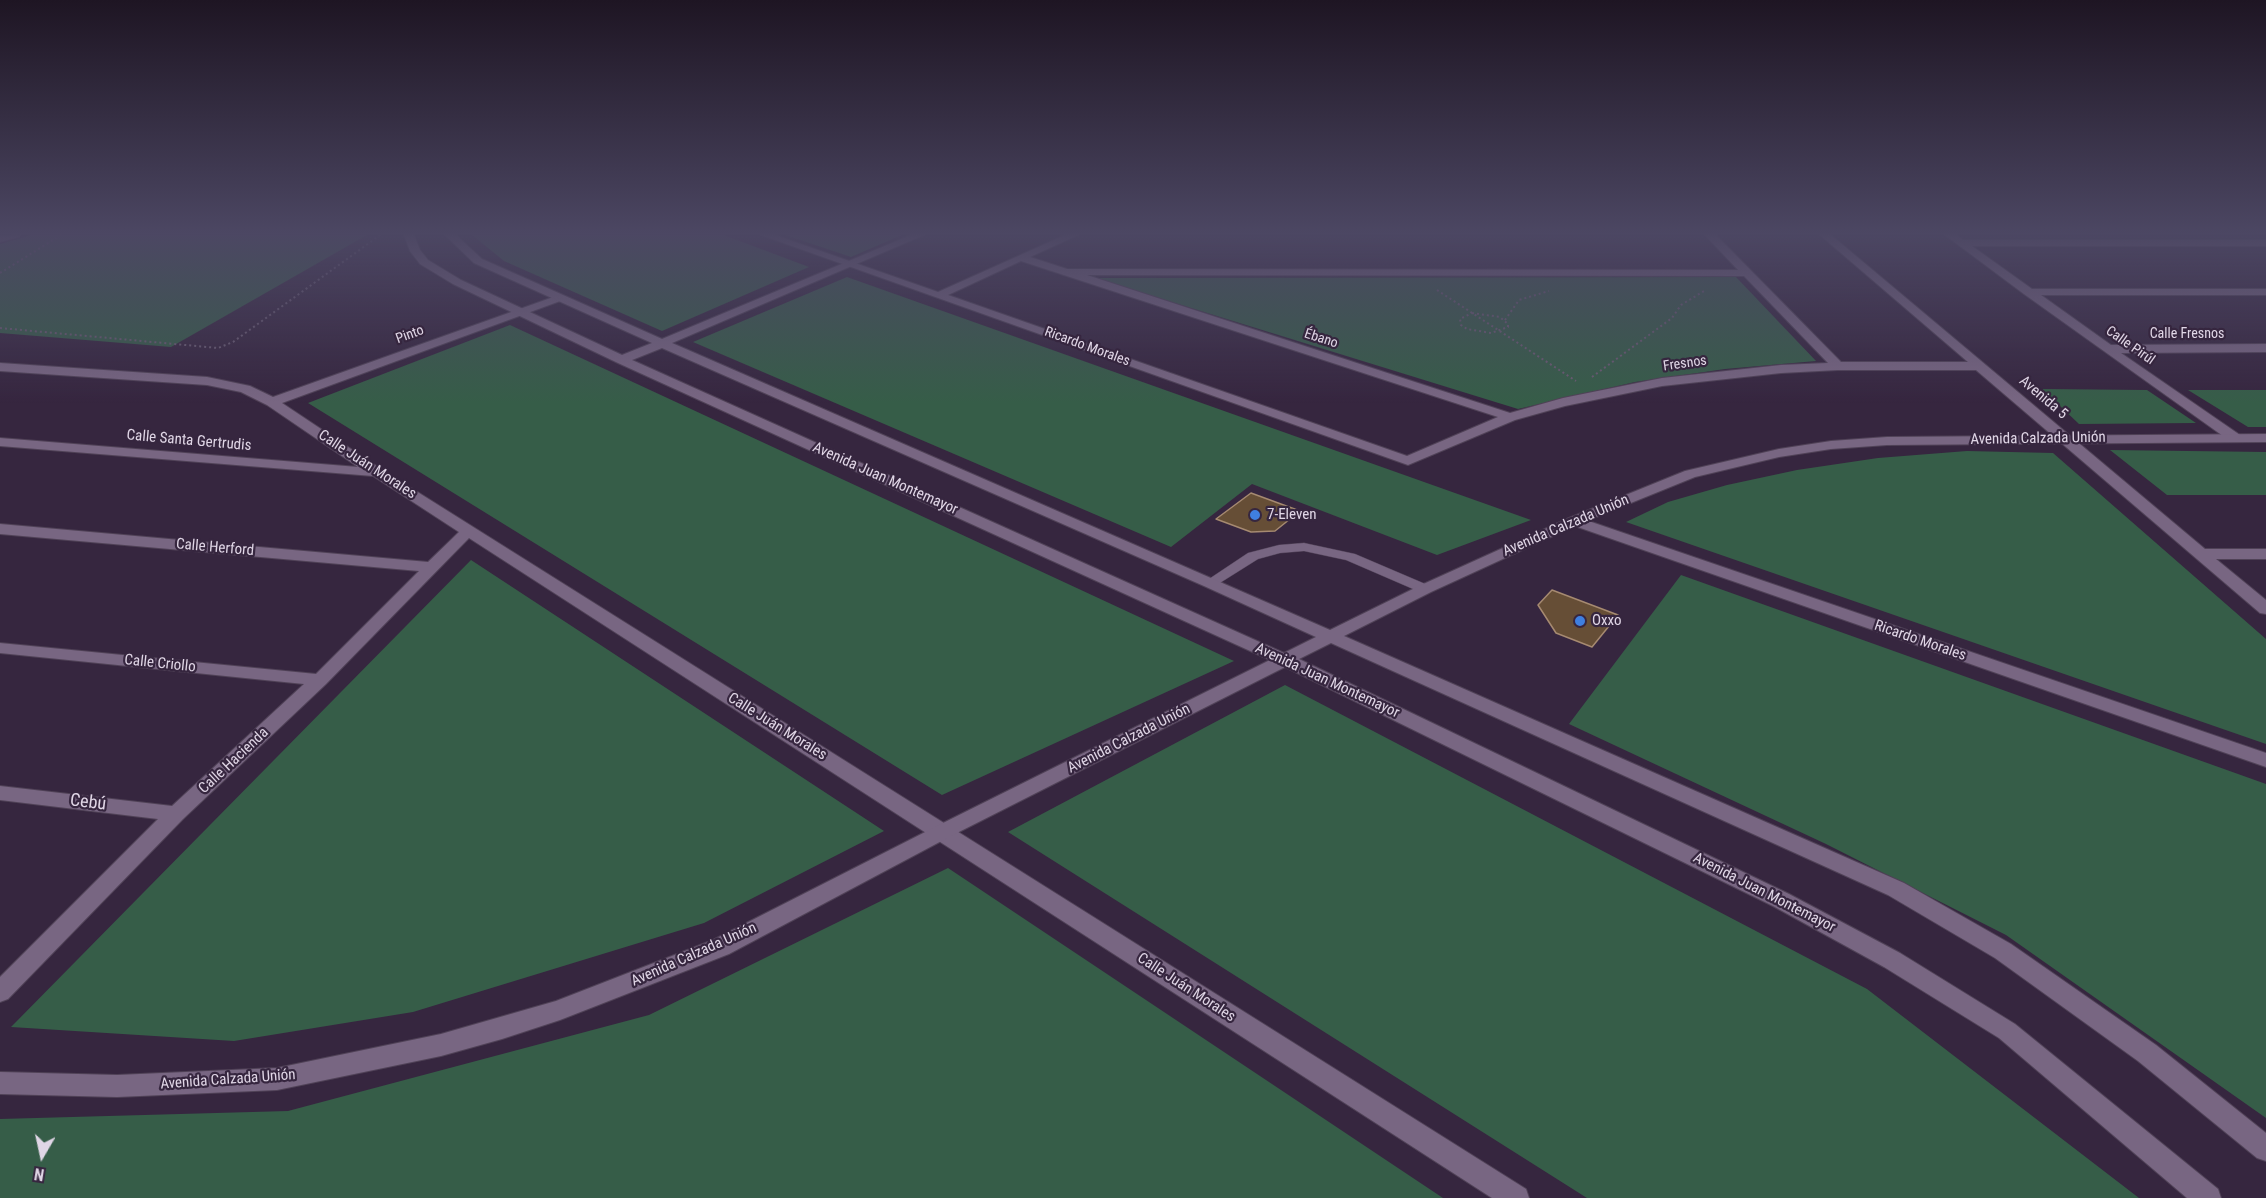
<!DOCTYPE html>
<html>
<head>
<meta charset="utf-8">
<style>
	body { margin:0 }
	#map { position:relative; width:2266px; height:1198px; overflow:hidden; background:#36263f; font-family:"Roboto Condensed",sans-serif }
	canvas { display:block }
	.north { position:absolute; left:12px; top:1126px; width:60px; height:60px; -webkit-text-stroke:4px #36263f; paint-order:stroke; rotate:189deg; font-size:16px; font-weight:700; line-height:24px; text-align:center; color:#e0d6e6 }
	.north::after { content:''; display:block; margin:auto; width:21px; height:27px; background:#e0d6e6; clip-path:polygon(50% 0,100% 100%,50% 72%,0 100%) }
</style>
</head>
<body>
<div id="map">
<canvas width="2266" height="1198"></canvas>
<div class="north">N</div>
</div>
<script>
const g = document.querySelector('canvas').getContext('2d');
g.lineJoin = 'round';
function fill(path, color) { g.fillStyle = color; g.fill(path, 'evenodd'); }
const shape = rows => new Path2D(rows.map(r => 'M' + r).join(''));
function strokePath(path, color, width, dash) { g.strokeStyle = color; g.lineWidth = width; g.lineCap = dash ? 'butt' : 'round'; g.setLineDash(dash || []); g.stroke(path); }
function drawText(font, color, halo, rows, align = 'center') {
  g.font = font + ' "Roboto Condensed",sans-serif'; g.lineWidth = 4.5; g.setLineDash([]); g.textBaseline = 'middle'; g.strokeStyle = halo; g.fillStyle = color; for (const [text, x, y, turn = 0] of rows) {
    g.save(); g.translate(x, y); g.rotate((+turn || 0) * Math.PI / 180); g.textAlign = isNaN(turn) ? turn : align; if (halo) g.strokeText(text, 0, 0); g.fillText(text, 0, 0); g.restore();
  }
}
const green = shape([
	[31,235,367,235,171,347,0,333,0,244],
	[472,235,724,235,809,267,662,331,504,261],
	[785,235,902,235,851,257],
	[847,277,1531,520,1437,555,1252,484,1171,547,693,342],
	[1736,277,1816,361,1725,369,1635,382,1518,409,1094,278],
	[510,325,1234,661,942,795,308,403],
	[2042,389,2147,390,2196,423,2079,424],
	[2188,390,2266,390,2266,427,2248,427],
	[2110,450,2266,452,2266,495,2167,495],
	[1967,451,2053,453,2266,639,2266,744,1626,522,1668,502,1727,485,1797,470,1878,458],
	[471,560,884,831,704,923,413,1012,234,1041,11,1027],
	[1681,575,2266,784,2266,1118,2006,935,1826,844,1569,724],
	[1285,685,1867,989,2139,1198,1587,1198,1008,832],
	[948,868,1443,1198,0,1198,0,1119,288,1111,649,1015]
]);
const building = shape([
	[1251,493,1300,511,1275,531,1251,532,1216,519,1251,493],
	[1552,590,1618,615,1592,647,1556,633,1538,605,1552,590]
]);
const path = shape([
	[0,273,61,235],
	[1437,290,1576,381],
	[1472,313,1500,317,1508,324,1508,327,1491,333,1467,329,1461,325,1460,319,1472,313],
	[1505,320,1519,300,1549,291],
	[0,328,218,348,233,342,380,235],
	[1592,377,1672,318,1681,305,1704,291]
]);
const service = shape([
	[1304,543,1355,554,1430,586,1432,589,1430,592,1420,592,1346,560,1304,551,1280,553,1258,559,1215,586,1210,587,1203,583,1248,553,1279,545,1304,543]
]);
const minor = shape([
	[761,235,775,235,938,292,1065,235,1078,235,1030,257,1067,269,1738,270,1705,235,1716,235,1841,362,1968,362,1820,235,1831,235,2205,549,2266,549,2266,559,2216,559,2266,600,2266,614,2260,613,1976,370,1838,370,1781,373,1662,386,1565,406,1515,420,1408,465,761,235],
	[1021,261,1498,417,1407,456,948,295,1021,261],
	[1087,275,1744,276,1828,363,1781,365,1662,378,1563,398,1510,413,1087,275],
	[1945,235,1956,235,1963,240,2266,240,2266,246,1972,246,2032,289,2266,289,2266,295,2041,295,2111,345,2266,344,2266,352,2121,353,2240,435,2242,438,2240,441,2230,441,2024,294,1945,235],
	[559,295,565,298,563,300,282,403,381,469,1526,1189,1529,1198,1492,1198,469,538,326,684,183,819,8,999,0,1002,0,977,158,819,0,800,0,786,172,806,304,684,0,653,0,643,316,674,419,571,0,534,0,524,428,562,459,532,373,476,0,446,0,438,358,467,267,405,241,392,207,385,0,371,0,363,207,377,250,386,273,397,559,295],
	[1574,516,2266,753,2266,767,1569,524,1566,521,1574,516]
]);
const tertiary = shape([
	[20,235,19,237,0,242,0,236,20,235],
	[404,235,414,235,420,250,428,260,461,280,622,355,652,343,474,263,445,235,456,235,482,259,662,339,911,235,924,235,672,343,1330,630,1419,586,1569,518,1685,471,1779,449,1831,441,1887,437,2266,434,2266,442,1887,445,1831,449,1779,457,1695,477,1579,524,1431,592,1344,636,1904,883,2011,944,2156,1045,2266,1133,2266,1161,2257,1158,2138,1061,1995,958,1888,895,1331,643,1299,659,1789,894,1900,953,2015,1024,2218,1189,2221,1198,2187,1198,1999,1038,1884,967,1773,906,1285,667,949,837,729,954,560,1020,502,1039,441,1056,277,1090,117,1097,0,1094,0,1072,117,1075,277,1068,441,1034,556,1001,713,940,935,827,1270,660,618,363,453,284,420,264,410,251,404,235],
	[662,348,1204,586,1316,637,1284,653,632,360,662,348]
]);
const markers = [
	[1255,515,6,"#3f7fe0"],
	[1580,621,6,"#3f7fe0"]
];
const farStreetnames = [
	["Calle Fresnos",2187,334],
	["Pinto",410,335,-20],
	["Ébano",1321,339,18],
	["Calle Pirúl",2130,346,35],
	["Ricardo Morales",1087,347,20],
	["Fresnos",1685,364,-8]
];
const streetNames = [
	["Avenida 5",2043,398,40],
	["Avenida Calzada Unión",2038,439,-1],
	["Calle Santa Gertrudis",189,441,5],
	["Calle Juán Morales",367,465,33],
	["Avenida Juan Montemayor",885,479,24],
	["Avenida Calzada Unión",1566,526,-23],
	["Calle Herford",215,548,5],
	["Ricardo Morales",1920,641,19],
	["Calle Criollo",160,664,6],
	["Avenida Juan Montemayor",1327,681,25],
	["Calle Juán Morales",777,727,32],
	["Avenida Calzada Unión",1129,739,-27],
	["Calle Hacienda",234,761,-43],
	["Avenida Juan Montemayor",1764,893,27],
	["Avenida Calzada Unión",694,955,-24],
	["Calle Juán Morales",1186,988,33],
	["Avenida Calzada Unión",228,1080,-4]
];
const poiNames = [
	["7-Eleven",1267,515],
	["Oxxo",1592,621]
];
const nearStreetnames = [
	["Cebú",88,803,7]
];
fill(green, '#365d48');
fill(building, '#664e36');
strokePath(building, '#a68a71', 1.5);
strokePath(service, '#504257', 1);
strokePath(minor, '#504257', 2);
strokePath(tertiary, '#504257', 2);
strokePath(path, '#6a5c72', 2, [2, 3]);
fill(service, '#786682');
fill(minor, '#786682');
fill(tertiary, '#786682');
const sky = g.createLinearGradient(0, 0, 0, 403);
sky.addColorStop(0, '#1e1523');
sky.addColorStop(0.58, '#4c4763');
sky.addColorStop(1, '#4c476300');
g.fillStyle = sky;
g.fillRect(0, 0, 2266, 403);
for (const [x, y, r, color] of markers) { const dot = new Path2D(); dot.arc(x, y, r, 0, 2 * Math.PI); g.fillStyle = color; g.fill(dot); strokePath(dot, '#36263f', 2); }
drawText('14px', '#e0d6e6', '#36263f', farStreetnames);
drawText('15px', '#e0d6e6', '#36263f', streetNames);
drawText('15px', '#e0d6e6', '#36263f', poiNames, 'left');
drawText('18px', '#e0d6e6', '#36263f', nearStreetnames);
</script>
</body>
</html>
